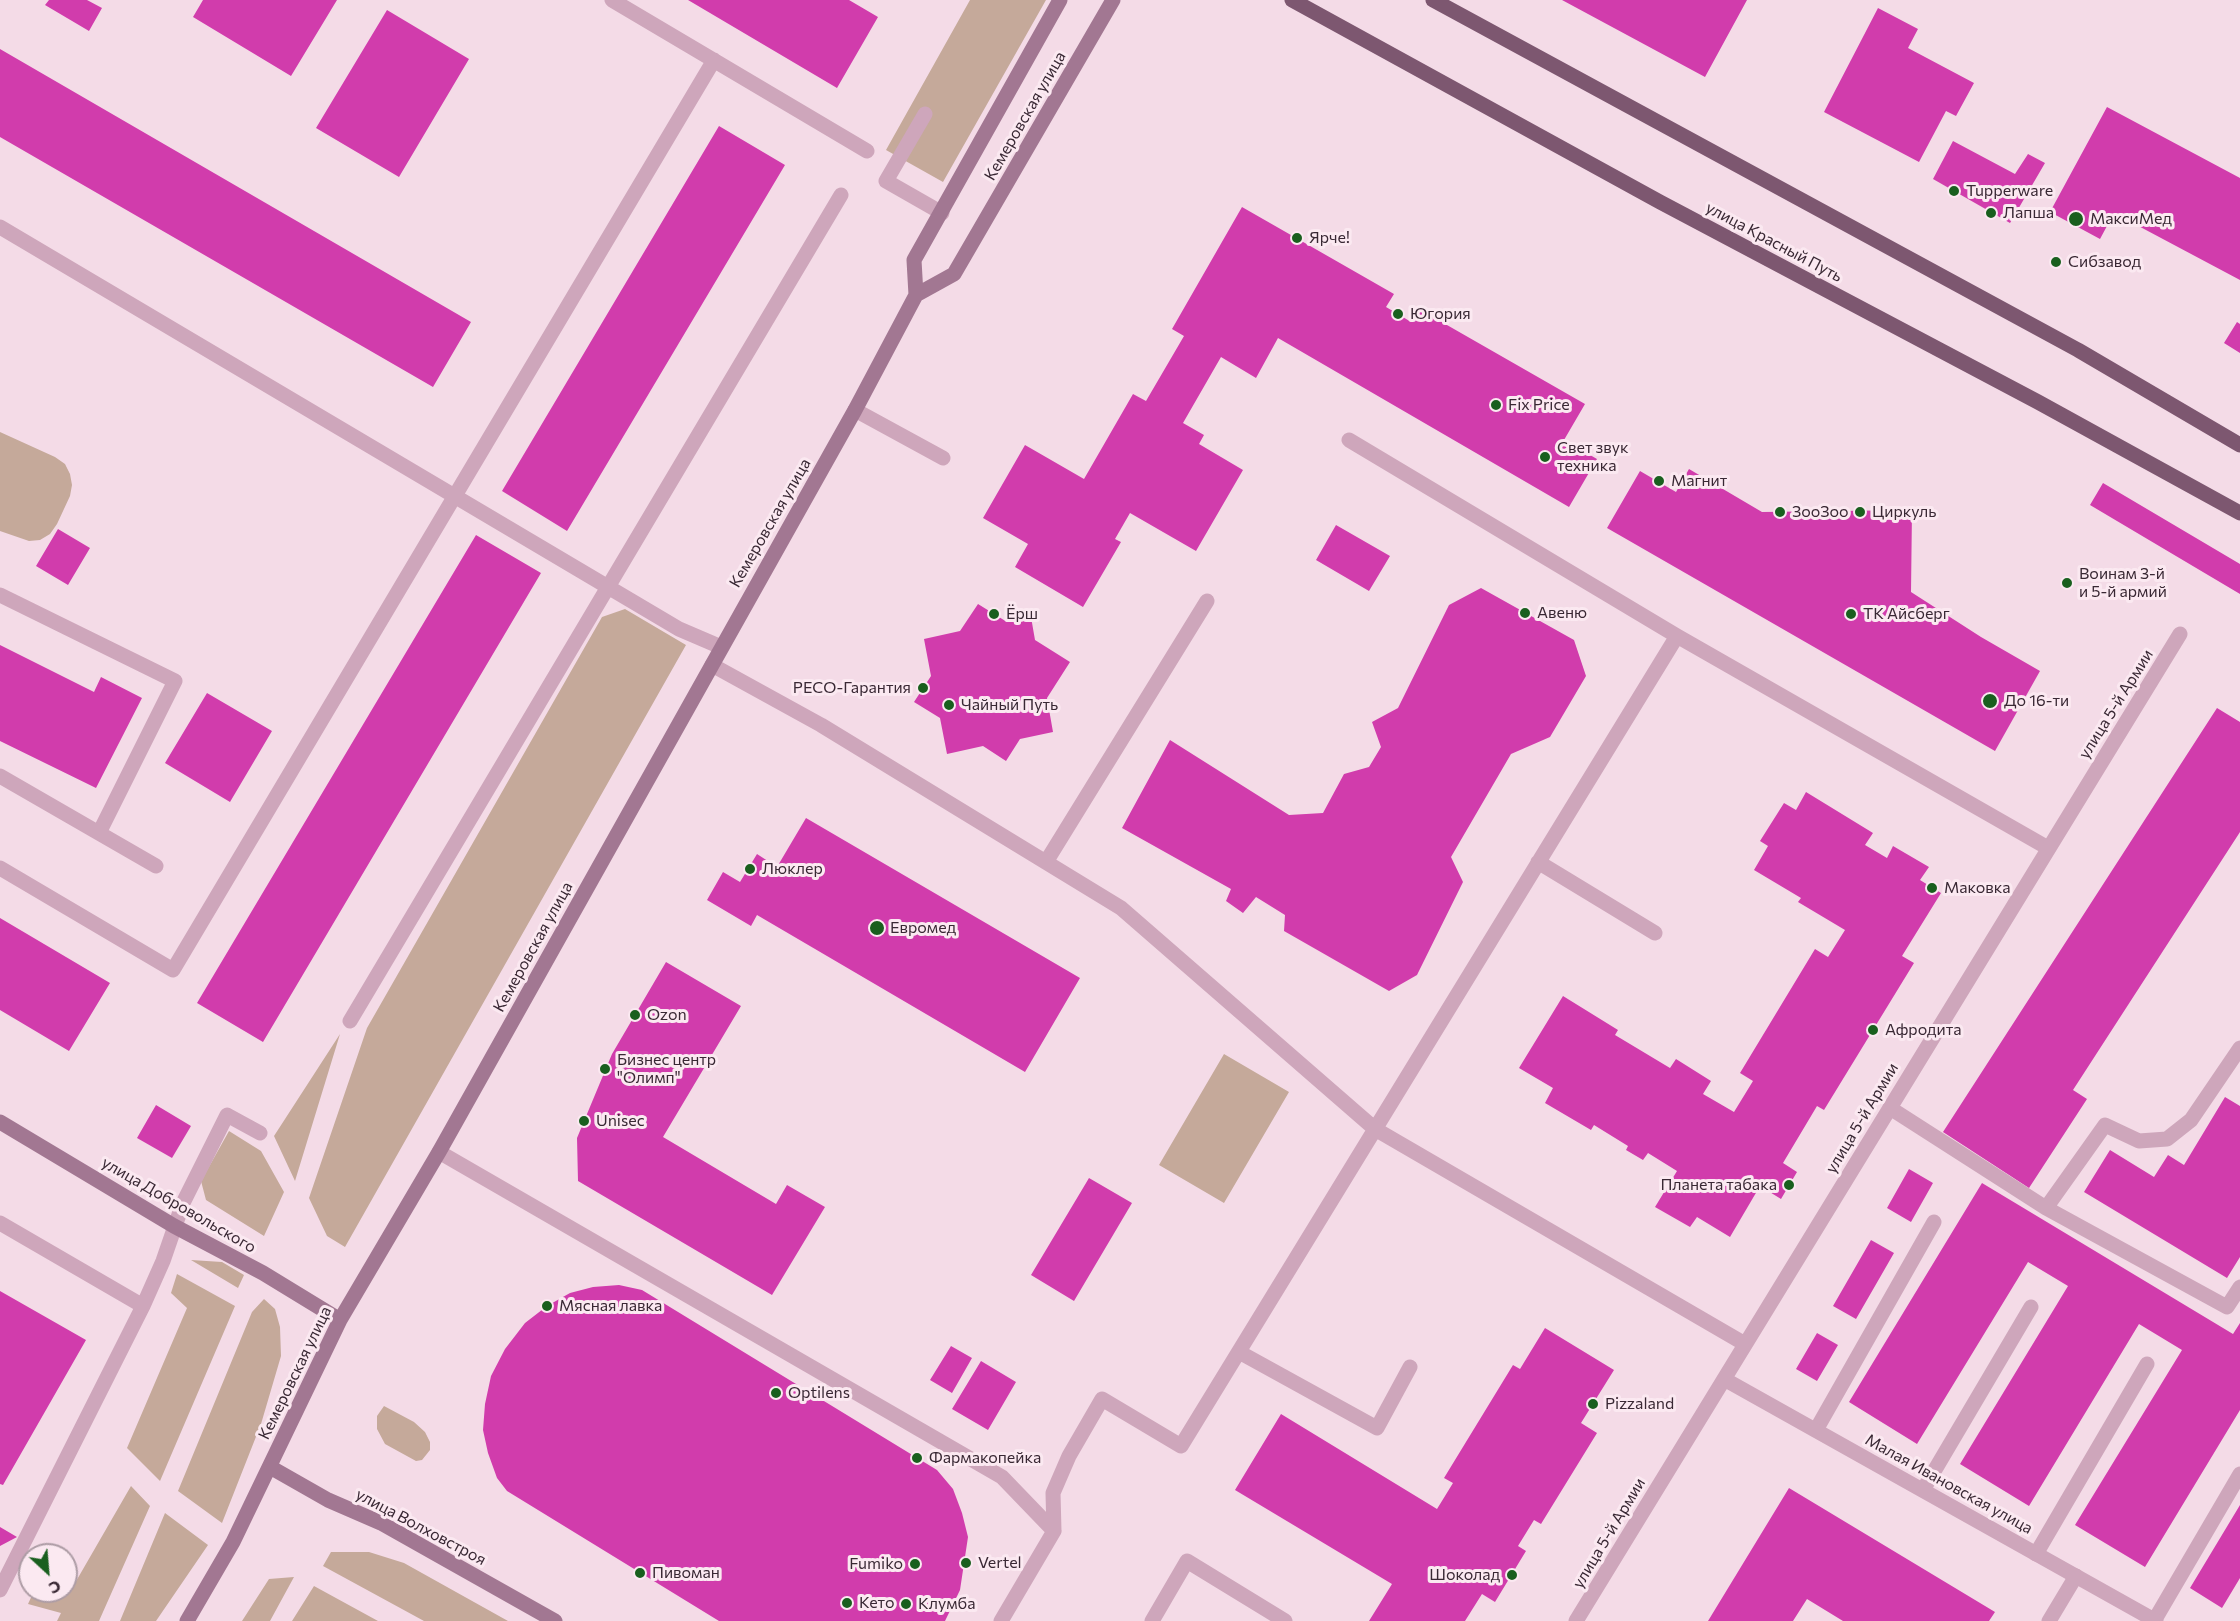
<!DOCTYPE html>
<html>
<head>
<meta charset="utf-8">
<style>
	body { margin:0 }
	#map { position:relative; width:2240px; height:1621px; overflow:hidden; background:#f4dbe7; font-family:Commissioner,sans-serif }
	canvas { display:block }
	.north { position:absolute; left:18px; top:1543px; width:60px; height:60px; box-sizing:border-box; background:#fbe9f1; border:2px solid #ad9ca5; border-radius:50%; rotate:154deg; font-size:16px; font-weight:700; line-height:24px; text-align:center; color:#392834 }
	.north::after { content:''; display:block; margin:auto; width:21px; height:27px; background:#195f1e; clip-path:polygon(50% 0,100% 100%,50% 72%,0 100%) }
</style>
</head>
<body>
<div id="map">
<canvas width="2240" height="1621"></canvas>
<div class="north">С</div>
</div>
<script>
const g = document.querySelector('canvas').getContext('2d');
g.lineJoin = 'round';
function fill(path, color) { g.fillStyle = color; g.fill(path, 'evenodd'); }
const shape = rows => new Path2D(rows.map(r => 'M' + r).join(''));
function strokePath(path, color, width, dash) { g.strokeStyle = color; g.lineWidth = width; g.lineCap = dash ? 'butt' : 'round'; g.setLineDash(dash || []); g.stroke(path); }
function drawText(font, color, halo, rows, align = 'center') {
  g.font = font + ' Commissioner,sans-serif'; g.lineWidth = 6; g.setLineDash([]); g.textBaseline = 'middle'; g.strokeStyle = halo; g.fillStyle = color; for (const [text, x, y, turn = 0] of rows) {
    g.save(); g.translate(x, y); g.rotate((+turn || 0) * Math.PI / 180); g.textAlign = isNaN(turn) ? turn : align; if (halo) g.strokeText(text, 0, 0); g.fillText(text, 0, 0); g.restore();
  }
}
const green = shape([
	[970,0,1046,0,943,182,886,150],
	[0,432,55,457,65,464,70,474,72,485,70,496,57,524,50,534,40,540,29,541,0,531],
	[625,609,686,645,345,1247,327,1236,309,1198,367,1028,602,617],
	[340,1034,295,1181,274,1136],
	[1224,1054,1289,1092,1224,1203,1159,1165],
	[229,1131,261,1151,284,1192,264,1236,206,1200,201,1181],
	[191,1260,222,1262,244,1275,238,1288],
	[177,1274,235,1306,160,1481,127,1448,187,1308,171,1293],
	[264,1299,275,1309,280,1327,281,1356,261,1424,222,1523,178,1491,252,1312],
	[384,1406,414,1422,425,1432,430,1442,430,1450,422,1460,416,1461,385,1444,377,1429,377,1416],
	[131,1486,150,1506,99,1621,57,1621,61,1613,28,1604,34,1591,66,1591,66,1580,75,1583],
	[165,1513,208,1545,156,1621,120,1621],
	[331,1552,369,1552,404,1563,508,1621,424,1621,323,1566],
	[294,1577,270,1621,242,1621,269,1579],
	[314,1586,378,1621,292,1621]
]);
const building = shape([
	[49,0,87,0,102,8,89,31,45,5],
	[203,0,337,0,291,76,193,17],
	[688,0,849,0,878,17,837,88],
	[1562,0,1747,0,1705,77],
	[1878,8,1918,29,1908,48,1974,83,1956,116,1946,111,1919,162,1824,112],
	[387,10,469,59,399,177,316,128],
	[0,49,471,322,433,387,0,137],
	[2107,107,2240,178,2240,280,2114,213,2100,239,2050,212],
	[719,126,785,165,567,531,502,491],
	[1953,141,2015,174,2028,154,2045,163,2010,223,1933,179],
	[1242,207,1394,294,1386,307,1398,314,1411,322,1419,309,1585,404,1564,440,1597,459,1569,507,1278,338,1256,378,1221,357,1183,423,1204,435,1199,444,1243,470,1196,551,1130,513,1115,539,1121,542,1083,607,1015,567,1028,544,983,518,1025,445,1084,479,1133,394,1146,401,1184,336,1172,329],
	[2237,322,2240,324,2240,353,2224,343],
	[1689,469,1762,512,1912,510,1911,592,1981,637,2040,671,1995,751,1607,528,1640,471,1676,492],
	[2103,483,2240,564,2240,594,2090,505],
	[1336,525,1390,556,1369,591,1316,560],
	[58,529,90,548,68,585,36,566],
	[476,535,541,573,263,1042,197,1003],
	[1481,588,1574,640,1586,676,1550,737,1511,754,1451,857,1463,882,1417,975,1389,991,1284,931,1285,915,1256,897,1243,913,1226,901,1231,889,1122,828,1170,740,1289,815,1323,813,1344,774,1369,767,1381,747,1372,722,1398,708,1449,605],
	[978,604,1007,622,1031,617,1035,640,1070,662,1047,698,1053,732,1020,739,1006,761,983,746,947,754,940,718,914,702,931,676,924,639,960,631],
	[0,645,94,692,101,677,142,698,96,788,0,741],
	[207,693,272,731,230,802,165,763],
	[2217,708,2240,722,2240,832,2073,1090,2087,1099,2029,1188,1943,1132],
	[1806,792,1873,833,1865,845,1887,858,1893,846,1929,867,1920,880,1941,893,1902,956,1914,963,1824,1110,1817,1106,1783,1163,1797,1172,1781,1199,1760,1186,1730,1237,1697,1217,1690,1227,1655,1207,1677,1171,1648,1153,1643,1160,1626,1150,1628,1146,1594,1125,1591,1130,1545,1103,1553,1088,1519,1068,1563,996,1618,1030,1615,1035,1670,1068,1676,1059,1711,1081,1703,1094,1734,1112,1753,1081,1740,1073,1815,949,1828,957,1845,930,1798,902,1801,898,1754,870,1768,846,1760,841,1784,803,1796,810],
	[806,818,1080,978,1025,1072,757,915,751,926,707,900,723,872,740,882,757,854,777,867],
	[0,918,110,983,69,1051,0,1010],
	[666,962,741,1006,663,1137,776,1204,787,1185,825,1207,772,1295,578,1181,577,1138,612,1054],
	[2225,1097,2240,1106,2240,1257,2227,1278,2084,1192,2110,1150,2154,1177,2168,1155,2184,1165],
	[156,1105,191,1126,172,1158,137,1138],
	[1909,1169,1933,1183,1911,1222,1887,1208],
	[1089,1178,1132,1203,1074,1301,1031,1275],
	[1982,1183,2233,1334,2240,1323,2240,1410,2145,1567,2075,1525,2182,1350,2139,1324,2029,1506,1960,1464,2068,1286,2028,1262,1917,1444,1849,1402],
	[1871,1240,1894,1253,1856,1319,1833,1306],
	[619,1285,642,1290,937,1470,953,1489,962,1513,968,1537,960,1590,945,1621,719,1621,507,1491,497,1478,488,1453,483,1430,485,1404,491,1376,505,1349,525,1323,547,1306,570,1293,593,1287],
	[0,1291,86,1340,3,1485,0,1484],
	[1545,1328,1614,1370,1581,1423,1597,1433,1541,1524,1534,1520,1518,1546,1526,1551,1495,1602,1482,1594,1465,1621,1369,1621,1392,1584,1235,1490,1281,1414,1437,1509,1453,1483,1444,1478,1513,1365,1520,1369],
	[1817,1333,1838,1345,1817,1381,1796,1369],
	[951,1346,972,1358,952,1393,930,1380],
	[981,1361,1016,1382,988,1430,952,1409],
	[1789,1488,1995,1612,1989,1621,1843,1621,1807,1599,1793,1621,1708,1621],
	[2240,1505,2240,1578,2222,1608,2190,1588],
	[0,1527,17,1537,0,1546]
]);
const lane = shape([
	[612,0,867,151],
	[925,114,886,181,942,213],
	[0,227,679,629,721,647],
	[855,410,943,458],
	[1349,440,1677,636,2048,848],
	[0,595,175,681,99,833],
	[712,665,821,725,1121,908,1375,1129,1745,1344],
	[0,776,156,866],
	[1046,862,1207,601],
	[1538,862,1655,933],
	[0,868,173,970,714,60],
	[350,1021,841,195],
	[1890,1108,2046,1208,2227,1307,2240,1287],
	[439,1152,1002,1477,1054,1531,1001,1621],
	[2046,1208,2105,1125,2139,1141,2167,1139,2191,1120,2240,1048],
	[0,1223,143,1306],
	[1239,1352,1377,1428,1410,1367],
	[1816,1430,1934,1222],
	[1923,1490,2031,1307],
	[1054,1531,1053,1493,1069,1456,1102,1399,1181,1446,1677,636],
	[2036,1554,2147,1364],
	[0,1590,143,1306,163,1261,183,1203,227,1115,260,1133],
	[1152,1621,1187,1561,1285,1621],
	[2049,1621,2076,1576],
	[2154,1621,2240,1474]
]);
const street = shape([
	[1724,1379,2156,1621],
	[1576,1621,2180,634]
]);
const secondary = shape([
	[916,295,954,274,1113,0],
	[0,1122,174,1226,263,1273,340,1320],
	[270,1467,328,1500,381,1523,555,1621],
	[187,1621,233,1542,340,1320,439,1152,855,410,916,295,914,260,1060,0]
]);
const primary = shape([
	[1292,0,1660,202,2038,402,2240,513],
	[1433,0,2078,350,2240,445]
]);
const markers = [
	[1954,191,6,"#195f1e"],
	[1991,213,6,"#195f1e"],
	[2076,219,8,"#195f1e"],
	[1297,238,6,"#195f1e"],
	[2056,262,6,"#195f1e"],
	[1398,314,6,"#195f1e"],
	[1496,405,6,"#195f1e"],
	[1545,457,6,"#195f1e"],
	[1659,481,6,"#195f1e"],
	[1780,512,6,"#195f1e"],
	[1860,512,6,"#195f1e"],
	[2067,583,6,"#195f1e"],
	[1525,613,6,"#195f1e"],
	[994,614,6,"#195f1e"],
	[1851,614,6,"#195f1e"],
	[923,688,6,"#195f1e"],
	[1990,701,8,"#195f1e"],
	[949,705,6,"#195f1e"],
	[750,869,6,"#195f1e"],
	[1932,888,6,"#195f1e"],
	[877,928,8,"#195f1e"],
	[635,1015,6,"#195f1e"],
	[1873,1030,6,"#195f1e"],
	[605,1069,6,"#195f1e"],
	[584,1121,6,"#195f1e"],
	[1789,1185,6,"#195f1e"],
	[547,1306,6,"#195f1e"],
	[776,1393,6,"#195f1e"],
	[1593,1404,6,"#195f1e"],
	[917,1458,6,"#195f1e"],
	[966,1563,6,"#195f1e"],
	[915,1564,6,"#195f1e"],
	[640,1573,6,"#195f1e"],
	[1512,1575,6,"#195f1e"],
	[847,1603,6,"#195f1e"],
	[906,1604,6,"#195f1e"]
];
const streetNames = [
	["Кемеровская улица",1025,116,-60],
	["улица Красный Путь",1774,242,28],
	["Кемеровская улица",770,523,-60],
	["улица 5-й Армии",2116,704,-58],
	["Кемеровская улица",533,947,-61],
	["улица 5-й Армии",1862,1118,-59],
	["улица Добровольского",179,1205,30],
	["Кемеровская улица",295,1373,-64],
	["Малая Ивановская улица",1949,1484,29],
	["улица Волховстроя",421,1527,28],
	["улица 5-й Армии",1609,1533,-59]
];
const poiNames = [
	["Tupperware",1966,191],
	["Лапша",2003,213],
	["МаксиМед",2090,219],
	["Ярче!",1309,238],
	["Сибзавод",2068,262],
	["Югория",1410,314],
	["Fix Price",1508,405],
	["Свет звук",1557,448],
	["техника",1557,466],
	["Магнит",1671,481],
	["ЗооЗоо",1792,512],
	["Циркуль",1872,512],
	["Воинам 3-й",2079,574],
	["и 5-й армий",2079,592],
	["Авеню",1537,613],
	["Ёрш",1006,614],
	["ТК Айсберг",1863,614],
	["РЕСО-Гарантия",911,688,"right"],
	["До 16-ти",2004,701],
	["Чайный Путь",961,705],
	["Люклер",762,869],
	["Маковка",1944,888],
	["Евромед",890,928],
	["Ozon",647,1015],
	["Афродита",1885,1030],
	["Бизнес центр",617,1060],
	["\"Олимп\"",617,1078],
	["Unisec",596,1121],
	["Планета табака",1777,1185,"right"],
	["Мясная лавка",559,1306],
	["Optilens",788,1393],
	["Pizzaland",1605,1404],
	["Фармакопейка",929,1458],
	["Vertel",978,1563],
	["Fumiko",903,1564,"right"],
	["Пивоман",652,1573],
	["Шоколад",1500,1575,"right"],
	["Кето",859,1603],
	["Клумба",918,1604]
];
fill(green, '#c5a99a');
fill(building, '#d13cac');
strokePath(lane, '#cea6bb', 15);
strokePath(street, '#cea6bb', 15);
strokePath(secondary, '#a27792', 15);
strokePath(primary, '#7d5770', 15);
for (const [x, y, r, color] of markers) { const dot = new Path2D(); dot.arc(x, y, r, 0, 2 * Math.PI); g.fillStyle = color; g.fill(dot); strokePath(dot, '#fbe9f1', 2); }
drawText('16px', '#392834', '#fbe9f1', streetNames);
drawText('16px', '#392834', '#fbe9f1', poiNames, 'left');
</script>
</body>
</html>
